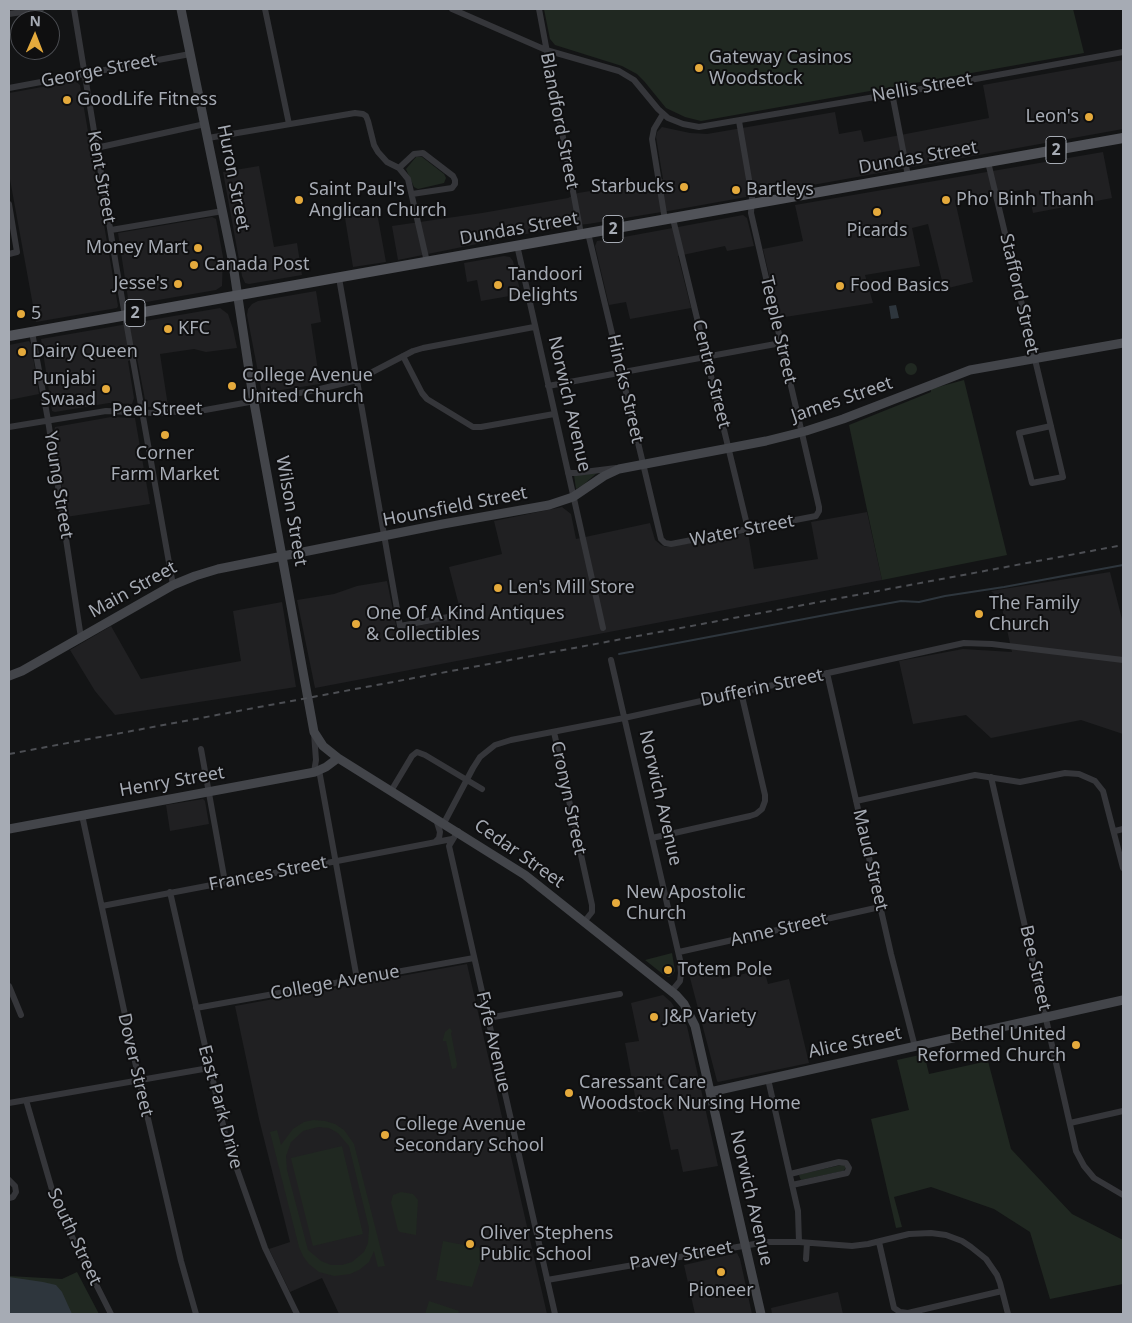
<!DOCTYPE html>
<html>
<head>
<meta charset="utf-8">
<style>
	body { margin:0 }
	#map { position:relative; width:1132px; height:1323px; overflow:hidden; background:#131415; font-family:"Noto Sans",sans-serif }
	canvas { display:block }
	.frame { position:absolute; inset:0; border:10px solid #a6abb4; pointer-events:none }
	.north { position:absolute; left:10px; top:10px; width:50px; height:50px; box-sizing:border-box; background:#0f0f10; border:1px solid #4b4d52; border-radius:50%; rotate:1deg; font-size:14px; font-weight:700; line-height:20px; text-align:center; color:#a6abb4 }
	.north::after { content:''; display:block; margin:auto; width:18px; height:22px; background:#e5aa3c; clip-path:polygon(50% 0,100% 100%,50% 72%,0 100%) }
</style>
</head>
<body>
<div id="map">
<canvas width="1132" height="1323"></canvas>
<div class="frame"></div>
<div class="north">N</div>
</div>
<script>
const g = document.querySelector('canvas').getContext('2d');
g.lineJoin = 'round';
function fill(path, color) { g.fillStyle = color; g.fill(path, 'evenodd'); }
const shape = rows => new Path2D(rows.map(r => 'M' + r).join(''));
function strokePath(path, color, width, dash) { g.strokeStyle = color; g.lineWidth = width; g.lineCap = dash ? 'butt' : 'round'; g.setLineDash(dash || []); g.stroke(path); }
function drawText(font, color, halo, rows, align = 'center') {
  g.font = font + ' "Noto Sans",sans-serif'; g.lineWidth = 4; g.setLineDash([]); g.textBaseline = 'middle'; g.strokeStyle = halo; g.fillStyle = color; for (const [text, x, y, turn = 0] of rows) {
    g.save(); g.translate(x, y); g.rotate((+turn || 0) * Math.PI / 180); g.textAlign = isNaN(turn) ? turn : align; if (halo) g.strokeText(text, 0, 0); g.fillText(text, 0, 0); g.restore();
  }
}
const built = shape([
	[1123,60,1123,129,674,210,588,224,566,226,398,260,392,226,482,213,568,198,578,193,663,179,656,137,657,132,662,127,690,133,707,134,835,112,839,134,861,130,864,142,989,118,983,85],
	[75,81,80,85,118,306,117,308,36,322,9,174,9,93],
	[1103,152,1112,198,1033,213,1028,189,955,200,973,282,944,289,928,224,912,228,920,266,865,275,873,303,779,318,763,249,803,241,795,205],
	[259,166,274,247,297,243,302,275,249,284,245,283,242,276,223,172],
	[376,207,386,262,353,267,344,212],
	[743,215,747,218,754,246,727,251,725,246,678,256,691,308,630,319,626,302,609,305,595,246,597,241,613,239],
	[212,217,216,219,223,257,222,286,216,290,129,305,118,233],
	[504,256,510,257,513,261,521,294,481,301,477,280,467,282,464,263],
	[316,291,321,322,311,324,320,384,262,393,247,315,248,309,252,304,258,301],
	[220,308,228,314,233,329,237,348,206,352,194,349,160,354,168,406,148,407,146,405,137,358,128,361,134,398,132,404,109,403,55,412,52,411,41,339],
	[29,341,31,344,39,394,9,400,9,345],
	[111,417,135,418,150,504,66,517,54,432,55,427],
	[562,507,571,514,576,539,650,523,655,540,661,545,666,547,748,533,754,569,818,559,811,522,867,512,882,580,315,688,297,600,334,594,357,586,387,581,397,630,462,617,449,567,502,554,494,521],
	[1110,572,1123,623,1123,734,1081,720,991,738,966,715,913,724,899,661,963,649,1012,652,1000,599,991,591],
	[282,602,296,687,115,715,95,691,70,650,111,626,141,679,241,661,233,611],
	[203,799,205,801,209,824,170,831,166,805],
	[467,964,547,1314,339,1314,322,1278,290,1292,269,1249,290,1242,259,1119,235,1006],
	[719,968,722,979,764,969,768,984,789,979,809,1063,718,1082,717,1081,689,974],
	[663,995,671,1002,687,1026,718,1166,683,1172,678,1149,671,1150,662,1108,638,1112,625,1043,639,1041,631,1003],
	[737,1253,740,1259,752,1314,695,1314,684,1265],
	[838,1292,843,1314,772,1314,771,1308]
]);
const green = shape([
	[544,9,1073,9,1084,53,701,121,685,117,666,108,644,81,637,74,622,66,555,45,550,39],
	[416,157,422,157,444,174,446,178,444,183,418,189,414,187,406,169],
	'905 369a6 6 0 1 1 12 0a6 6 0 1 1-12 0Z',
	[964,380,1007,555,882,580,849,425,931,392,931,389],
	[597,473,583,485,576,489,574,475],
	[672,953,675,971,673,974,669,977,664,975,645,960],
	[450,1028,452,1031,451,1033,457,1064,456,1068,452,1069,446,1041,443,1041,443,1039,445,1032],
	[924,1054,929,1074,988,1061,1011,1149,1072,1214,1123,1240,1123,1284,1050,1299,1030,1232,994,1209,931,1187,894,1197,902,1227,896,1228,871,1119,909,1110,897,1060],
	[313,1120,325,1121,335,1124,344,1130,354,1144,385,1266,378,1267,374,1251,369,1262,359,1270,350,1274,334,1276,319,1272,309,1264,303,1256,299,1247,270,1132,277,1130,281,1145,293,1129,304,1122],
	[318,1127,329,1128,338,1133,349,1146,369,1228,368,1243,364,1252,352,1262,342,1265,331,1265,321,1261,308,1250,287,1170,286,1156,291,1142,303,1131],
	[342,1146,363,1234,313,1246,291,1158],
	[841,1165,844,1165,846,1168,843,1171,801,1180,800,1178,799,1175,802,1174],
	[401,1192,413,1194,418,1200,416,1235,400,1232,398,1230,391,1202,393,1195],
	[443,1241,480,1248,482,1253,482,1256,472,1287,436,1280],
	[77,1272,99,1314,9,1314,9,1276,62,1279],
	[429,1301,459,1311,458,1314,425,1314]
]);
const water = shape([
	[896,305,899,318,891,319,889,306],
	[9,1277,43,1282,56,1285,62,1292,72,1314,9,1314]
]);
const stream = shape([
	[619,654,857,609,901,601,919,602,945,596,1004,587,1123,565]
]);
const street = shape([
	[74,9,116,265,173,585],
	[265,9,289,124],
	[452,9,546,50,619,71,634,80,658,109,668,118,683,124,699,127,910,91,1123,52],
	[539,9,581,234],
	[9,14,41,9],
	[9,88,190,54],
	[892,93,908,176],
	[663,114,654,129,652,139,665,220],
	[208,138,355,113,363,114,366,116,368,121,374,145,378,152,387,162,399,168,408,179,427,262],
	[96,148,205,124],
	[988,162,1063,477,1032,483,1019,433,1051,426],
	[399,168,414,154,423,153,453,176,455,180,455,184,452,188,412,194],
	[9,204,17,252,9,254],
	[673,219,748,529],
	[111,230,223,211],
	[588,233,661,539,665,543,671,544,816,516,819,511,819,507,751,213,752,197,739,121],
	[517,245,603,628],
	[339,278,400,626,459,615],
	[32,332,48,420,81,638],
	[403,356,422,393,427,399,473,427,481,427,554,414],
	[548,386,781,343],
	[9,427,106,411,154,413,205,410,316,390,357,380,413,351,423,348,534,327],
	[568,473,576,473,616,468],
	[611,660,680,960,681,973,680,981,671,992],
	[827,673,891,954,915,1047],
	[554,732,592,905,592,912,584,922],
	[314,733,316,760,314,772],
	[201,749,225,882],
	[319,770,357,979],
	[991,777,1076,1151,1084,1166,1094,1178,1123,1195],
	[391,791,412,756,417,752,425,755,482,789],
	[856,801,975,775,1020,782,1065,773,1079,774,1095,781,1103,791,1123,868],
	[82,815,139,1080,181,1261,196,1314],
	[444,823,473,768,480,757,495,745,511,740,624,718,964,643,992,644,1123,660],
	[458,831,449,846,555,1314],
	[1115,831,1123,829],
	[652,838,750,816,756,814,762,809,765,801,765,795,741,692],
	[435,842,439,838,440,832,436,819],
	[170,892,226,1138,265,1248,297,1314],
	[102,906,452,839],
	[679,952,880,907],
	[9,986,21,1015],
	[196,1008,474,958],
	[488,1018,620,994],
	[768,1079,798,1211,799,1242],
	[26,1100,57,1207,111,1314],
	[9,1103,209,1068],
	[1070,1123,1123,1111],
	[790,1174,839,1162,846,1163,849,1168,847,1173,792,1185],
	[9,1180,15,1186,16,1192,13,1197,9,1198],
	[879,1242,894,1308,900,1312,908,1313,1002,1291],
	[806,1259,807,1243],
	[547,1280,766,1242,799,1242,852,1246,868,1244,909,1234,931,1233,946,1235,962,1241,971,1247,986,1259,997,1275,1000,1283,1008,1314]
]);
const secondary = shape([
	[181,9,232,258,253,397,314,732,323,746,338,758,525,875,676,995,684,1004,695,1026,761,1314],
	[9,676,22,671,173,585,195,576,218,569,443,524,549,505,573,497,604,476,619,469,766,441,806,431,843,419,970,370,1123,343],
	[9,829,315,772,326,767,338,758],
	[710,1092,1123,1000]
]);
const primary = shape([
	[9,336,1123,138]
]);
const rail = shape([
	[9,754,1123,545]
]);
const markers = [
	[699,68,5,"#e5aa3c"],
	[67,100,5,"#e5aa3c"],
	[1089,117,5,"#e5aa3c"],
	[684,187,5,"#e5aa3c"],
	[736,190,5,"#e5aa3c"],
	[299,200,5,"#e5aa3c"],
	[946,200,5,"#e5aa3c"],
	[877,212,5,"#e5aa3c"],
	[198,248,5,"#e5aa3c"],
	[194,265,5,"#e5aa3c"],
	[178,284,5,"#e5aa3c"],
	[498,285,5,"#e5aa3c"],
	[840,286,5,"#e5aa3c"],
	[21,314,5,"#e5aa3c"],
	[168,329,5,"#e5aa3c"],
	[22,352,5,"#e5aa3c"],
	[232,386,5,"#e5aa3c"],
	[106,389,5,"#e5aa3c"],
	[165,435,5,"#e5aa3c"],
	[498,588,5,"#e5aa3c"],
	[979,614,5,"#e5aa3c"],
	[356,624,5,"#e5aa3c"],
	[616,903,5,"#e5aa3c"],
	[668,970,5,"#e5aa3c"],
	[654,1017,5,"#e5aa3c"],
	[1076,1045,5,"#e5aa3c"],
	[569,1093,5,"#e5aa3c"],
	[385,1135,5,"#e5aa3c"],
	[470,1244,5,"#e5aa3c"],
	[721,1272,5,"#e5aa3c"]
];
const shields = [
	[1056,150,20],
	[613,229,20],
	[135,313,20]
];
const shieldNames = [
	["2",1056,150],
	["2",613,229],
	["2",135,313]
];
const poiNames = [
	["Gateway Casinos",709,58],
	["Woodstock",709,79],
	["GoodLife Fitness",77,100],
	["Leon's",1079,117,"right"],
	["Starbucks",674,187,"right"],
	["Saint Paul's",309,190],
	["Anglican Church",309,211],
	["Bartleys",746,190],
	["Pho' Binh Thanh",956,200],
	["Picards",877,231,"center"],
	["Money Mart",188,248,"right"],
	["Canada Post",204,265],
	["Tandoori",508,275],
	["Delights",508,296],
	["Jesse's",168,284,"right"],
	["Food Basics",850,286],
	["5",31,314],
	["KFC",178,329],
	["Dairy Queen",32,352],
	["College Avenue",242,376],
	["United Church",242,397],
	["Punjabi",96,379,"right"],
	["Swaad",96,400,"right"],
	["Corner",165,454,"center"],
	["Farm Market",165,475,"center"],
	["Len's Mill Store",508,588],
	["The Family",989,604],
	["Church",989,625],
	["One Of A Kind Antiques",366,614],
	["& Collectibles",366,635],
	["New Apostolic",626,893],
	["Church",626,914],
	["Totem Pole",678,970],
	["J&P Variety",664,1017],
	["Bethel United",1066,1035,"right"],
	["Reformed Church",1066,1056,"right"],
	["Caressant Care",579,1083],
	["Woodstock Nursing Home",579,1104],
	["College Avenue",395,1125],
	["Secondary School",395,1146],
	["Oliver Stephens",480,1234],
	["Public School",480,1255],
	["Pioneer",721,1291,"center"]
];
const streetNames = [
	["George Street",99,71,-11],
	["Nellis Street",922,88,-10],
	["Blandford Street",559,121,79],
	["Dundas Street",918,158,-10],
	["Kent Street",101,177,80],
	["Huron Street",233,178,79],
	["Dundas Street",519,229,-10],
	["Stafford Street",1019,294,77],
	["Teeple Street",778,330,77],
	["Centre Street",711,374,76],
	["Hincks Street",625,389,77],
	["James Street",842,400,-19],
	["Norwich Avenue",569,404,77],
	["Peel Street",157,410,-1],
	["Young Street",58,485,81],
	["Hounsfield Street",455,507,-11],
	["Wilson Street",291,511,80],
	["Water Street",742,531,-11],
	["Main Street",133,590,-29],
	["Dufferin Street",762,688,-12],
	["Henry Street",172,782,-10],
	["Cronyn Street",568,798,78],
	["Norwich Avenue",660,798,77],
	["Cedar Street",519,854,35],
	["Maud Street",870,860,77],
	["Frances Street",268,874,-11],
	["Anne Street",779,930,-13],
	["Bee Street",1035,968,77],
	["College Avenue",335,983,-10],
	["Fyfe Avenue",493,1042,77],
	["Alice Street",855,1043,-12],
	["Dover Street",135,1065,77],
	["East Park Drive",220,1107,75],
	["Norwich Avenue",751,1198,77],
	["South Street",74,1237,65],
	["Pavey Street",681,1256,-10]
];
fill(built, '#202022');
fill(green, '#202821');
fill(water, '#2e363d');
strokePath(stream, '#2e363d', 2);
strokePath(street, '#35363a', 6);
strokePath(secondary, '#43454a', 9);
strokePath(primary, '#515359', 10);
strokePath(rail, '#4c4e53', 2, [6, 5]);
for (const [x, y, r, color] of markers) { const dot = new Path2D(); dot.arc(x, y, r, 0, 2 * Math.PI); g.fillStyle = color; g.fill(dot); strokePath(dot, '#0f0f10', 2); }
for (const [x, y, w] of shields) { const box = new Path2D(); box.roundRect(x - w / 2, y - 13.5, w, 27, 4); g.fillStyle = '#0f0f10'; g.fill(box); strokePath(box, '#a6abb4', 1); }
drawText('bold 16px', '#a6abb4', null, shieldNames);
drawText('18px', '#a6abb4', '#0f0f10', poiNames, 'left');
drawText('18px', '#a6abb4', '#0f0f10', streetNames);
</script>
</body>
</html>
